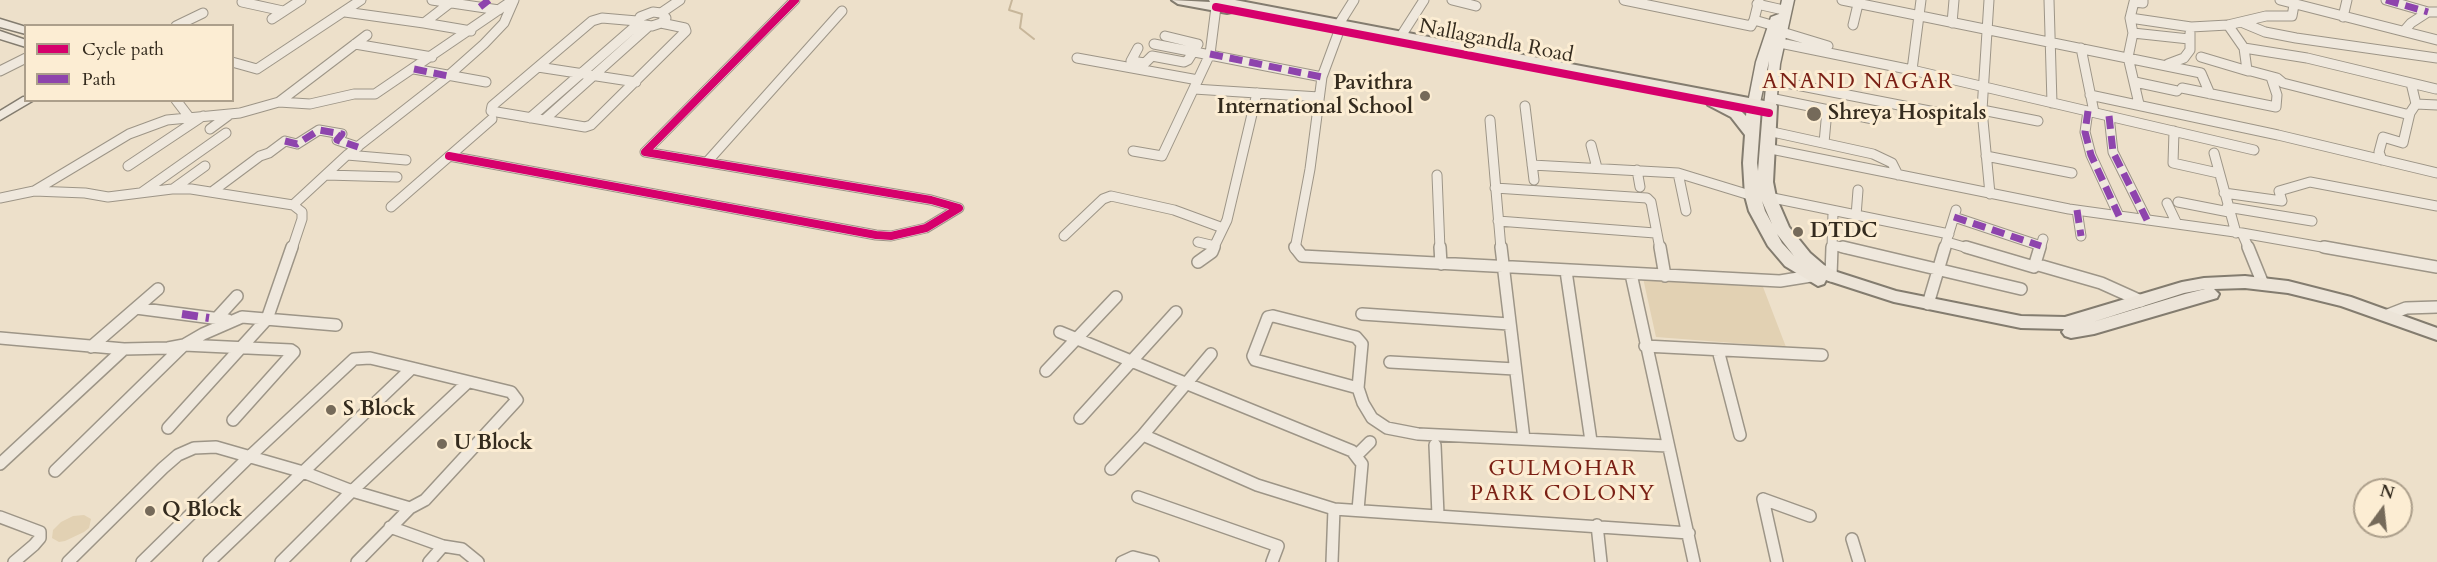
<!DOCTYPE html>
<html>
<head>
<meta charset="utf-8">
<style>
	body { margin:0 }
	#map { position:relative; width:2437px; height:562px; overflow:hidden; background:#ede0ca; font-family:Cardo,serif }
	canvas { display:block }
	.legend { position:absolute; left:24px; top:24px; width:210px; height:78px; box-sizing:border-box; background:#fcedd3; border:2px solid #ac9f8b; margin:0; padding:8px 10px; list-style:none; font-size:18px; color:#342b1e }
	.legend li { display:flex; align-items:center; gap:12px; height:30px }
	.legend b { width:30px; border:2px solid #ac9f8b }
	.north { position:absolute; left:2353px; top:478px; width:60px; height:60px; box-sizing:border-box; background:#fcedd3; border:2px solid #ac9f8b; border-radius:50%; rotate:15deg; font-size:16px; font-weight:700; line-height:24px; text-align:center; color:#342b1e }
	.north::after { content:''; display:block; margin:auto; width:21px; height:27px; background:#756a5a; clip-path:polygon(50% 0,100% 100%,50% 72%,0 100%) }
</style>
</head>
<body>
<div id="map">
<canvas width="2437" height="562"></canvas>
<ul class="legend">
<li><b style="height:8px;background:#d6006c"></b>Cycle path</li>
<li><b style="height:8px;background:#8e44ad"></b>Path</li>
</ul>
<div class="north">N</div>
</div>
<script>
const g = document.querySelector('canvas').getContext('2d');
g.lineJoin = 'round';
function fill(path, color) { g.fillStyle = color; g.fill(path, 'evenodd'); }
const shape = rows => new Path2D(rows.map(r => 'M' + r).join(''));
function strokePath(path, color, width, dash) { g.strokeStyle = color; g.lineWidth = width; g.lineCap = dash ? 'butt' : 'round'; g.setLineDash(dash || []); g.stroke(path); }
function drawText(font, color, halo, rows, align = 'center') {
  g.font = font + ' Cardo,serif'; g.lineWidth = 6; g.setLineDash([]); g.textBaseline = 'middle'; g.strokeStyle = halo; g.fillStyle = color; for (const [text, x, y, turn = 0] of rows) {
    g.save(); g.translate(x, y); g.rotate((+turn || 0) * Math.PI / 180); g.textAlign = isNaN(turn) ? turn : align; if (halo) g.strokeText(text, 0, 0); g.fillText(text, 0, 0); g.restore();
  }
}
const green = shape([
	[1643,278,1763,287,1786,347,1656,337],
	[84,515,91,519,89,528,84,532,65,541,59,542,52,538,53,530,61,522,73,516]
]);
const stream = shape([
	[1012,0,1009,10,1022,14,1020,28,1034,39]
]);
const minorFar1 = shape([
	[432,0,499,10],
	[1452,0,1476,6],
	[1624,0,1751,26,1754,20],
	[1759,0,1754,20,1775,26],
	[1842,0,2201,73,2210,94],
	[1989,0,1982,110,1990,194],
	[2049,0,2052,103],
	[2280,0,2437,40],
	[2386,0,2428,12],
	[242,2,283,11],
	[450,3,424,23,471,31],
	[1757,4,1779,9],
	[345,12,424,23],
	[653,12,661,13,666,18,661,23,652,26,638,24,640,17,653,12],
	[661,13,680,0],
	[2343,17,2347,0],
	[2130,18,2191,27,2228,25,2266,16,2292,16,2294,5],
	[272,19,301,0],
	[637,21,602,18,592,21,492,106,491,111,585,127,591,125,686,31,685,28,661,23],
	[2241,22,2265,32,2296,38,2437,58],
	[1952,23,1954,0],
	[1339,24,1354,0],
	[1853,25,1859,0],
	[2228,25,2244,48,2247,70,2277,78,2283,83,2406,114,2410,113,2416,104,2411,83],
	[176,26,203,13],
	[2404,31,2411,23,2428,12,2437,12],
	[1782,32,1828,46],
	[2133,33,2189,39],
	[1401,36,1424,0],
	[1780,43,1912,70,2254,150],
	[355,44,432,57],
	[1154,44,1322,77],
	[1138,48,1131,61,1145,63,1152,56,1184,62,1188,60,1198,44,1165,36],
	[2081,48,2094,112],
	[2244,48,2307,58,2436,89],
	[2201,57,2248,71],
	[1077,58,1198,80],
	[232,62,257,69,361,0],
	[2168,64,2184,58,2190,50,2190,33],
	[538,67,636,82],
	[414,69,486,82],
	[1912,70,1921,0],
	[0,71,26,58],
	[1771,80,1940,113],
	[2135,82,2177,91],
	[2182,88,2276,107,2277,95,2271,77],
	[1194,89,1319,97],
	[2090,95,2278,135,2437,173],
	[1770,98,1873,119],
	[176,100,189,117],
	[279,102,367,35],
	[2139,104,2128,57,2133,33,2130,18,2134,2,2143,3,2143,0],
	[2416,104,2437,105],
	[1525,106,1534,180],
	[1982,110,2038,121],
	[2088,111,2085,132,2091,155,2119,216],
	[2109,116,2113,152,2147,220],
	[530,118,638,24],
	[544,120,648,27],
	[1490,120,1501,249],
	[210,129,229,115],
	[1768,131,1873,154,1892,163,1898,175],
	[2174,131,2173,163,2218,173],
	[1824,143,1827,110],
	[1591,145,1597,168],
	[1766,148,2069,209,2242,233,2333,249],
	[1133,151,1162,156,1210,54,1216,7],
	[2214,153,2236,233],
	[347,155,406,160],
	[449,156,876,235,891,236,926,228,959,208,931,200,645,152,795,0],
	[1986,156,2072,173],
	[2382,160,2379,152,2383,137,2403,143,2410,113],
	[707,162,842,11],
	[1532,165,1678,173,1753,196],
	[128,166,203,116],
	[1637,170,1640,187],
	[1678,173,1686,211],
	[326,175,397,177],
	[1437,175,1440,249],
	[1495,188,1647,198,1651,202,1660,249],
	[173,189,205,166],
	[34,191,85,193,108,197,172,189,191,189,293,205],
	[213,191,260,156,269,153,285,141,297,144,319,130,342,134,337,140,358,147],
	[141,193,226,133],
	[2224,193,2282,201,2279,191,2310,182,2437,206],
	[1768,197,1949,234],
	[0,198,34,191,129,134,167,120,240,113,279,102,310,104,354,94,375,94,513,0],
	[2178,202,2229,212],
	[2167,203,2177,224],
	[391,207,492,119],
	[2227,207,2312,221],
	[2077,210,2081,236],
	[1856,216,1858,190],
	[1954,217,2041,246],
	[1498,221,1655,233],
	[2242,233,2249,249],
	[1064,236,1103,199,1111,196,1174,210,1223,228],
	[1198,242,1215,246],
	[1947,242,1971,249],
	[1832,245,1850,249],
	[292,249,302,219,302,212,293,205,347,155,448,76,484,44,504,23,514,0],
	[1213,249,1227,220,1257,93],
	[1295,249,1310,169,1322,77,1339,31],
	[1832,249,1833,212],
	[1944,249,1956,210],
	[2040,249,2043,239]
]);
const minor = shape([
	[1295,247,1302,256,1780,281,1811,276],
	[1440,247,1441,264],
	[1501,247,1524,439],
	[1660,247,1665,276],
	[1843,247,2021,289],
	[1966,247,2034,267,2040,247],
	[2248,247,2263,284],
	[2324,247,2437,267],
	[1198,262,1212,252,1214,247],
	[2035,264,2101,283,2141,301],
	[1566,271,1591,441],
	[1631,274,1694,562],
	[1831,276,1832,247],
	[1928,304,1945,247],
	[136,308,228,320],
	[1362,314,1509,324],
	[2388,315,2406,308,2437,307],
	[1273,316,1356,337,1362,344,1358,388,1255,360,1253,356,1268,317,1273,316],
	[216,319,237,296],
	[1060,332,1352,451,1362,464,1358,510],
	[0,338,124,349,168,348,184,345,291,350,294,352,233,420],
	[1645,346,1822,355],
	[91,347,158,289],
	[1718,350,1740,435],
	[1390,362,1515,369],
	[412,368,511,392,517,400,425,500,410,508,352,491,303,472,412,368],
	[1046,371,1116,297],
	[1358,388,1363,403,1372,418,1387,428,1418,434,1668,446],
	[1080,418,1176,312],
	[168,428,267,319,292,247],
	[1143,435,1257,485,1334,509,1689,533],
	[1435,445,1438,515],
	[1357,455,1370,442],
	[0,464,124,349],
	[1111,469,1143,435,1211,354],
	[55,471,184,345,203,334,242,317,336,325],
	[1138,497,1278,546,1272,562],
	[1763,499,1777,562],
	[1763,499,1810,516],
	[0,517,40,532,40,538,34,545,14,562],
	[1597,525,1601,562],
	[390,527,443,546,462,549,478,562],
	[1852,539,1859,562],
	[68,562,163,468,178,455,194,448,216,447,303,472],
	[142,562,248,458,354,359,370,358,412,368],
	[209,562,303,472],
	[281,562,352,491,468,382],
	[357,562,410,508],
	[429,562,443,546],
	[1122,562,1133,557,1153,562],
	[1332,562,1334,509]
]);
const secondary = shape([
	[1782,0,1794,0,1780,64,1776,106,1770,110,1764,106,1769,61,1760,103,1759,106,1749,106,1748,103,1756,62,1771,17,1779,14,1782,0],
	[0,19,26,27,26,34,0,27,0,19],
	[0,31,26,40,26,47,0,39,0,31],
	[23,97,26,97,26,100,34,100,0,120,0,111,23,97]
]);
const primary = shape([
	[1172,0,1210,2,1209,0,1235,0,1775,103,1777,106,1773,182,1776,197,1789,227,1810,253,1824,265,1837,272,1896,291,2021,316,2065,317,2182,282,2204,278,2245,276,2288,281,2351,297,2437,328,2437,340,2341,306,2288,293,2245,288,2214,289,2219,294,2217,298,2094,334,2071,338,2065,336,2062,332,2064,329,2021,328,1894,302,1826,280,1824,284,1818,286,1785,266,1768,246,1749,211,1745,196,1743,163,1745,135,1731,117,1708,105,1706,102,1710,99,1232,7,1232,12,1227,13,1178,4,1172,0],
	[1722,101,1747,106,1746,116,1741,111,1722,101],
	[1761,108,1763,109,1758,171,1757,163,1761,108],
	[1762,201,1772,224,1765,211,1762,201],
	[1777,234,1794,256,1782,243,1777,234],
	[2205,289,2185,294,2093,322,2184,293,2205,289]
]);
const quietFar1 = shape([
	[2386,0,2428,12],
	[480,7,489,0],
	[1210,54,1322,77],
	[414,69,448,76],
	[2088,111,2085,132,2091,155,2119,216],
	[2109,116,2113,152,2147,220],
	[285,141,297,144,319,130,342,134,337,140,358,147],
	[2077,210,2081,236],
	[1954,217,2041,246]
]);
const quiet = shape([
	[182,314,209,318]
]);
const cycleway = shape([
	[1216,7,1769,113],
	[449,156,876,235,891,236,926,228,959,208,931,200,645,152,795,0]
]);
const markers = [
	[1425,96,6,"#756a5a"],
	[1814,114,8,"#756a5a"],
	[1798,232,6,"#756a5a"],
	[331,410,6,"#756a5a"],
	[442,444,6,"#756a5a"],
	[150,511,6,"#756a5a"]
];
const streetNames = [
	["Nallagandla Road",1496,42,11]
];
const poiNames = [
	["Pavithra",1413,84,"right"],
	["International School",1413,108,"right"],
	["Shreya Hospitals",1828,114],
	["DTDC",1810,232],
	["S Block",343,410],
	["U Block",454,444],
	["Q Block",162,511]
];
const neighbourhoodNames = [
	["ANAND NAGAR",1858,83],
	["GULMOHAR",1563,470],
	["PARK COLONY",1563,495]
];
fill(green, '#e2d1b3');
strokePath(stream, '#c7b69a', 2);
strokePath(minorFar1, '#9d9587', 11);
strokePath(minor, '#9d9587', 14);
strokePath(secondary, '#837c6f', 3);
strokePath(primary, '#837c6f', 4);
strokePath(minorFar1, '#efe8dd', 9);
strokePath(minor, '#efe8dd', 11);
fill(secondary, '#efe8dd');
fill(primary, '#ece4d8');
strokePath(quietFar1, '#8e44ad', 7, [13, 7]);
strokePath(quiet, '#8e44ad', 8, [16, 8]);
strokePath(cycleway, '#d6006c', 8);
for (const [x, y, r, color] of markers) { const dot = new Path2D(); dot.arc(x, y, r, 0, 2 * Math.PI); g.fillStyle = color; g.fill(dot); strokePath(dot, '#fcedd3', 2); }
drawText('21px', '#342b1e', '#fcedd3', streetNames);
drawText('bold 21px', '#342b1e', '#fcedd3', poiNames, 'left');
g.letterSpacing = '1.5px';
drawText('22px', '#7a1f14', '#fcedd3', neighbourhoodNames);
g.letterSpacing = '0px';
</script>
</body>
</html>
